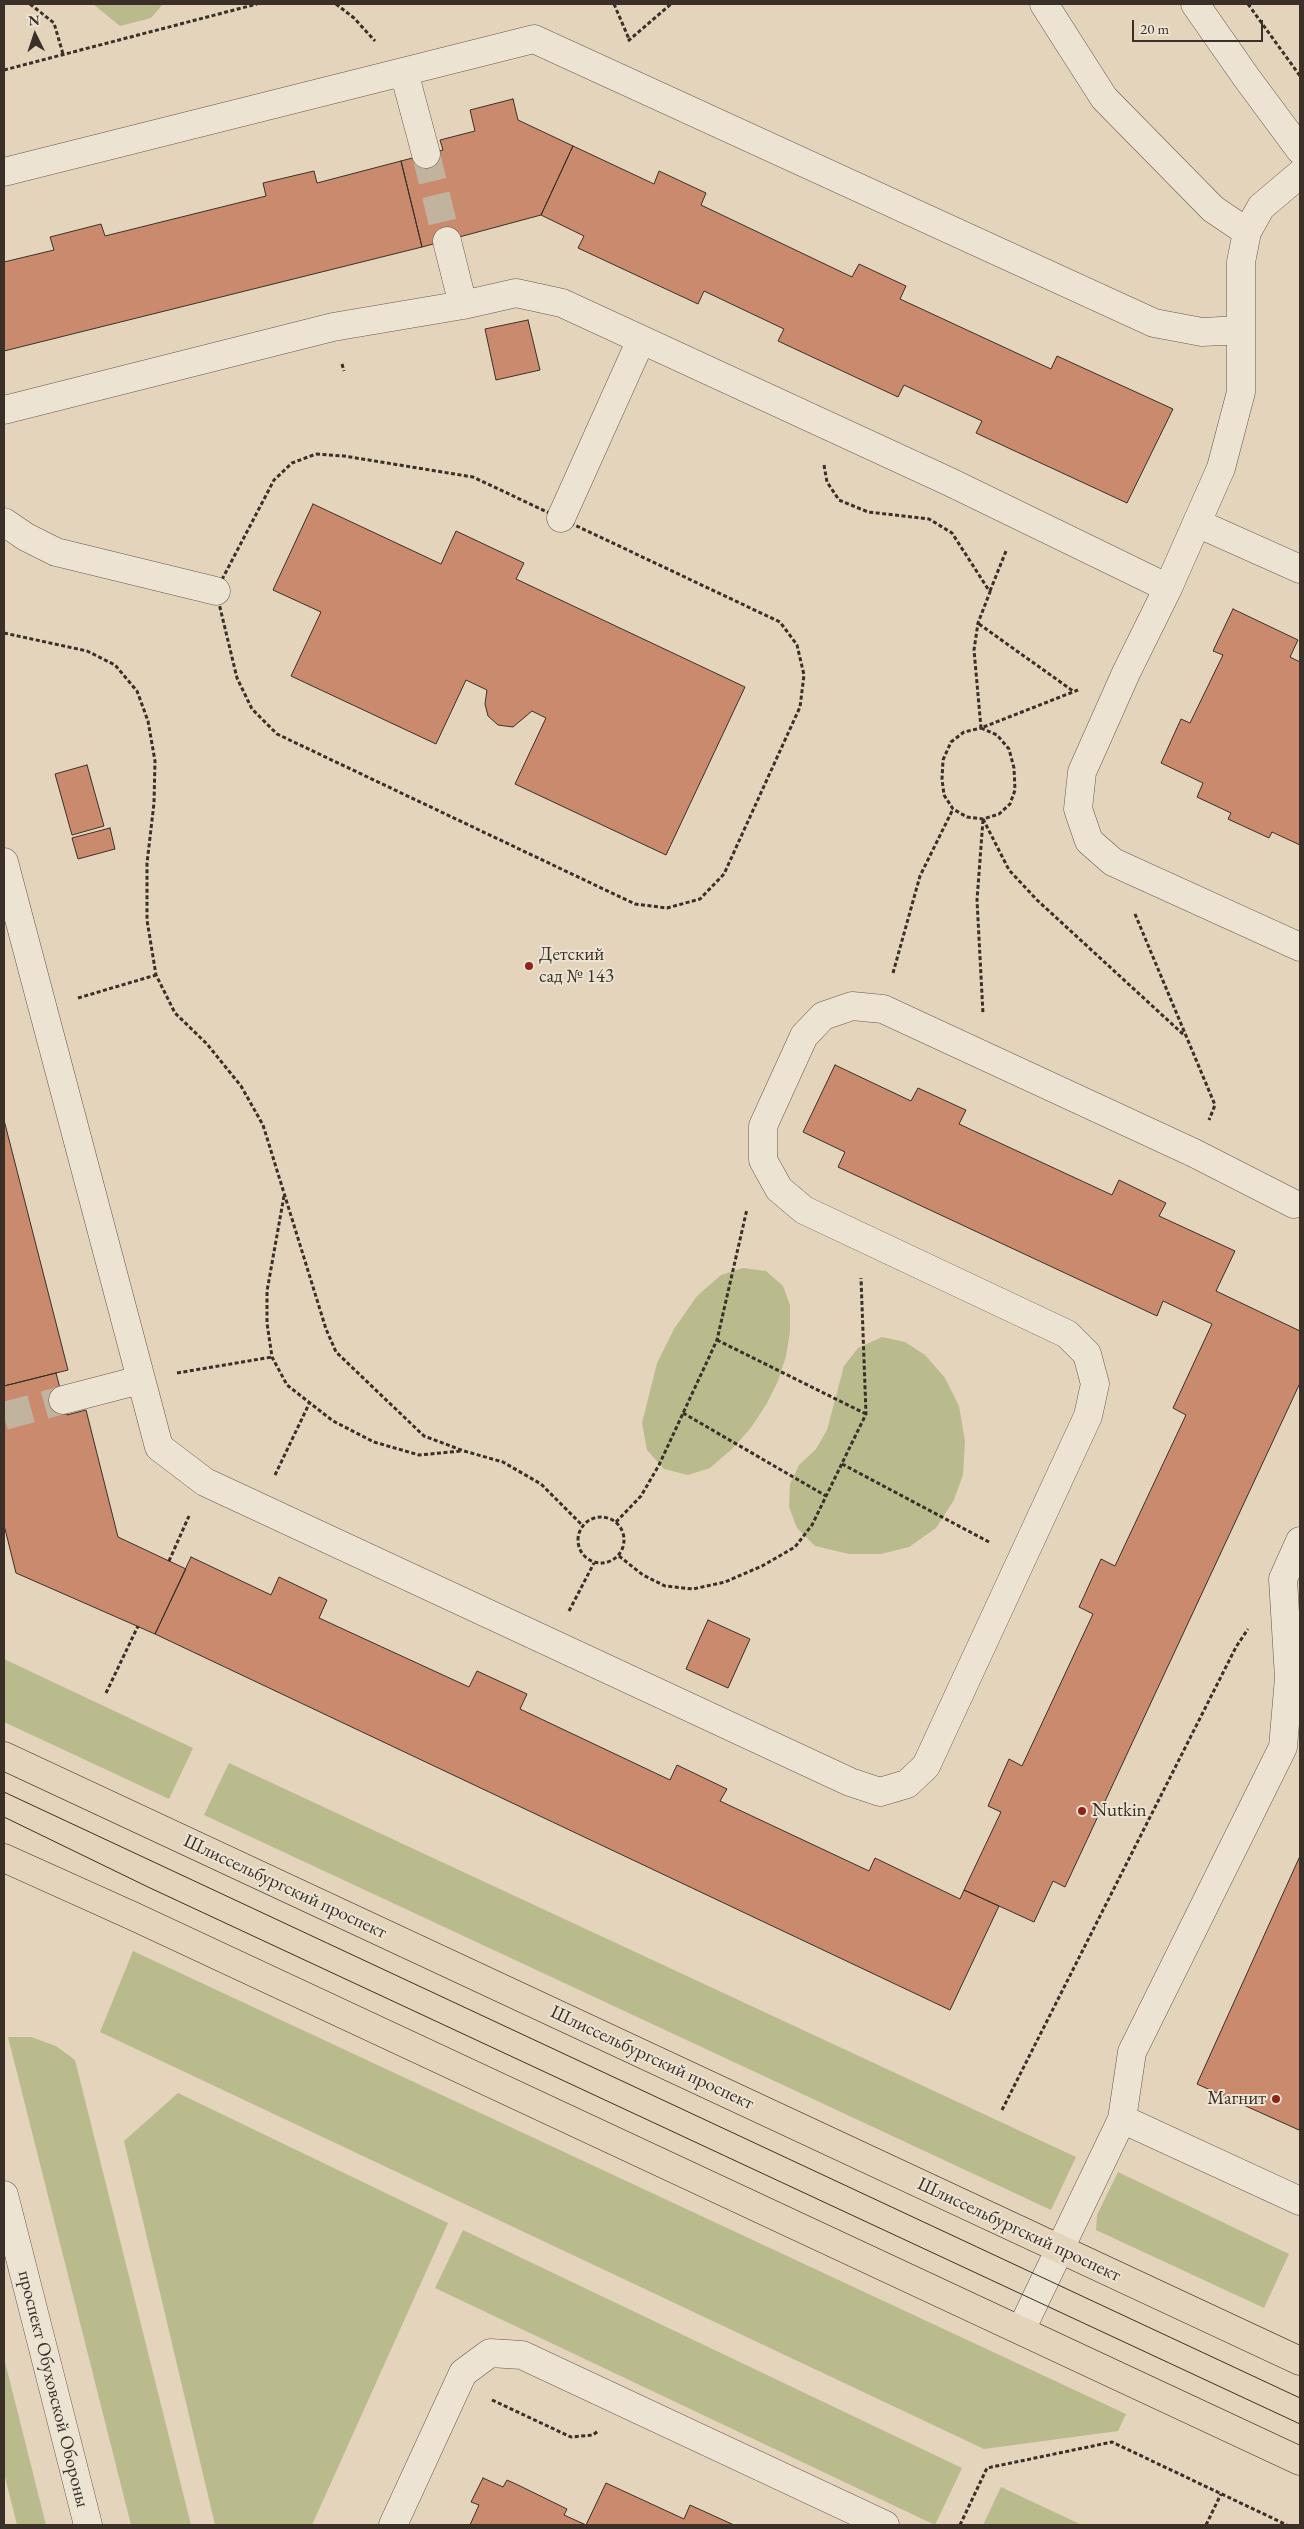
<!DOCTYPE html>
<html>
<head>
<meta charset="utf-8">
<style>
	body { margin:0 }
	#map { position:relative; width:1304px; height:2529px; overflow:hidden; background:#e4d4bc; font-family:"EB Garamond",serif }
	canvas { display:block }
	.frame { position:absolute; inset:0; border:5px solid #3a3027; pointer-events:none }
	.north { position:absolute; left:10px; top:10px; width:50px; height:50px; -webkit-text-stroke:4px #ede3d3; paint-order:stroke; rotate:356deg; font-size:14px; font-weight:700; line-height:20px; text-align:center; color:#3a3027 }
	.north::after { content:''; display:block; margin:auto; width:18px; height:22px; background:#3a3027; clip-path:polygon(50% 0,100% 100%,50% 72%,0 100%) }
	.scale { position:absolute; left:1132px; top:20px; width:131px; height:22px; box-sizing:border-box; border:2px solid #3a3027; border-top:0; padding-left:6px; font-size:15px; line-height:18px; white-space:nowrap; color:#3a3027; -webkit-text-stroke:4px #ede3d3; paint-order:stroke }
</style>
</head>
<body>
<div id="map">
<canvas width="1304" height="2529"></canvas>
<div class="frame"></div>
<div class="north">N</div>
<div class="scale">20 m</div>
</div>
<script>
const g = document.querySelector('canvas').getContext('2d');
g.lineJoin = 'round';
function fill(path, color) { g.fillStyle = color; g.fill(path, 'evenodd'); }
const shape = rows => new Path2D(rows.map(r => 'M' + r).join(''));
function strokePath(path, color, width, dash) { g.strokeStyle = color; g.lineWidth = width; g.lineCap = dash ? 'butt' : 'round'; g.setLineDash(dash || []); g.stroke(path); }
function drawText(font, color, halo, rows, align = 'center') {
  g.font = font + ' "EB Garamond",serif'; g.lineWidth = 4; g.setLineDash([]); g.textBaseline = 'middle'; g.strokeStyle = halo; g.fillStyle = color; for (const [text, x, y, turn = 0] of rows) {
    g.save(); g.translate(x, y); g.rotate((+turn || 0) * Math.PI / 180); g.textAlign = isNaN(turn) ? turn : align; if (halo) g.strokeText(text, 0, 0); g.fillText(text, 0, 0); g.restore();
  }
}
const green = shape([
	[93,4,163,4,151,18,120,26],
	[743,1268,766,1271,783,1286,790,1305,790,1331,786,1356,778,1381,766,1405,750,1429,732,1449,710,1468,688,1475,664,1469,647,1450,642,1423,657,1363,674,1329,697,1296,721,1275],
	[882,1337,905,1342,925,1355,945,1378,959,1406,965,1441,963,1475,954,1500,936,1528,909,1547,881,1554,849,1554,815,1546,797,1528,789,1507,790,1484,799,1465,816,1449,827,1430,844,1366,858,1348],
	[4,1659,193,1748,169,1799,4,1722],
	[229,1763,1076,2157,1051,2210,204,1815],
	[133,1951,1126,2414,1118,2431,984,2449,100,2032],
	[8,2037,31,2037,56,2046,75,2060,191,2525,131,2525],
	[178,2093,448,2223,312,2525,215,2525,124,2141],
	[1118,2172,1289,2254,1264,2308,1096,2230,1097,2215],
	[463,2230,962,2468,935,2525,435,2288],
	[4,2358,46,2525,17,2525,4,2473],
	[1001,2487,1082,2525,983,2525]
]);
const building = shape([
	[513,99,518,120,573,146,541,215,422,247,401,161,443,150,440,140,475,131,470,110,513,99],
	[573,146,654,184,659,171,706,193,701,205,852,277,859,264,906,286,900,299,1051,369,1057,356,1173,409,1127,503,976,433,982,421,904,385,898,397,778,341,784,329,704,291,698,304,578,248,584,236,541,215,573,146],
	[401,161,422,247,4,351,4,262,54,250,50,237,101,224,105,236,266,196,263,183,314,171,317,183,401,161],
	[528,320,540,370,496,380,485,329,528,320],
	[313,504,441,564,456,531,524,563,516,579,745,687,666,855,515,784,546,718,532,711,513,727,498,725,488,716,485,704,487,690,466,680,436,744,291,676,321,612,273,590,313,504],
	[1233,609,1298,640,1290,657,1300,662,1300,845,1272,832,1269,838,1228,819,1231,813,1197,797,1203,783,1161,763,1181,719,1190,723,1223,655,1213,651,1233,609],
	[87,765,104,826,72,835,55,774,87,765],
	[110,828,115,849,78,859,72,838,110,828],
	[835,1065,911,1101,918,1088,957,1106,966,1110,959,1124,1112,1195,1119,1180,1166,1203,1159,1216,1235,1251,1216,1291,1300,1331,1300,1383,1065,1887,1053,1881,1034,1922,964,1890,1001,1812,988,1806,1009,1759,1022,1766,1093,1614,1079,1607,1101,1559,1115,1566,1186,1415,1173,1408,1212,1324,1163,1301,1157,1316,838,1167,845,1152,803,1132,835,1065],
	[4,1120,68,1370,4,1386,4,1120],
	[56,1373,67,1415,86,1410,118,1537,186,1569,155,1634,16,1573,4,1525,4,1386,56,1373],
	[191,1557,271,1595,279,1577,327,1600,319,1618,469,1687,477,1671,527,1694,520,1709,670,1780,677,1765,727,1789,720,1801,869,1871,875,1858,960,1899,964,1890,999,1906,950,2010,155,1634,191,1557],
	[708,1620,750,1639,728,1688,686,1669,708,1620],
	[1300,1856,1300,2127,1299,2130,1197,2084,1300,1856],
	[483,2478,503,2487,507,2480,518,2485,567,2509,564,2515,586,2525,606,2483,684,2519,690,2505,734,2525,470,2525,479,2505,471,2502,483,2478]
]);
const minorTunnel = shape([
	[426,154,447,241],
	[4,1416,63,1400]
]);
const path = shape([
	[30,4,54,23,63,54],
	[336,4,354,18,375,41],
	[614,4,629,39],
	[1248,4,1300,76],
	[628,41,671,4],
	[4,70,257,4],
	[342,364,344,371],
	[316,454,344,456,473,477,780,622,797,645,804,675,800,707,724,874,700,899,667,908,635,904,277,734,252,709,237,678,216,591,274,480,292,463,316,454],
	[824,465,827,482,839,500,868,512,929,519,952,533,990,592,978,623,974,650,981,728,1078,690],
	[990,591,1006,551],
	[979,624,1073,691],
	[4,633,87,651,115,665,137,691,148,721,155,761,154,803,147,863,147,920,156,975,175,1013,207,1044,241,1086,263,1125,326,1329,336,1352,424,1436,464,1451,503,1462,541,1484,582,1525],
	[981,728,997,735,1009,749,1014,768,1015,790,1010,804,999,814,983,819,967,817,953,809,944,795,942,779,943,760,951,742,964,732,981,728],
	[983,819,1009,870,1037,900,1185,1036],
	[983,820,977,900,983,1014],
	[1135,914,1215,1105,1209,1120],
	[893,973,920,876,953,809],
	[78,998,156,975],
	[284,1196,267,1291,267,1323,272,1357,287,1385,333,1421,374,1442,419,1455,461,1451],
	[717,1340,866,1414],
	[177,1373,272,1357],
	[683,1413,826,1496],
	[842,1464,989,1542],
	[275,1475,309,1404],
	'578 1540a23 23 0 1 1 46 0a23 23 0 1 1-46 0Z',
	[616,1522,641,1496,659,1465,717,1340,747,1209],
	[619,1556,643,1575,665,1586,693,1589,725,1582,762,1566,795,1547,812,1525,866,1414,861,1278],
	[169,1561,189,1516],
	[569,1611,594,1563],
	[106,1693,138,1626],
	[1002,2110,1236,1647,1248,1629],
	[492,2400,571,2437,593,2435,598,2431],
	[960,2525,987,2468,1112,2442,1287,2525],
	[1206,2525,1221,2494]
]);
const minor = shape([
	[1044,4,1104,98,1213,209,1247,232],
	[1195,4,1246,77,1300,150],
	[404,72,426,154],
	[4,172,534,39,1154,323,1202,332,1241,330],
	[447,241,463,305],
	[4,410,333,327,463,305,516,293,562,303,950,482,1168,588,1126,673,1082,772,1078,809,1089,841,1113,862,1300,947],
	[561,518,641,340],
	[4,522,26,537,56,552,216,591],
	[1197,523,1300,569],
	[1168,588,1221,468,1241,392,1241,262,1247,232,1261,207,1300,174],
	[4,862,159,1447,205,1482,850,1782,880,1792,907,1784,926,1766,1088,1416,1095,1384,1087,1354,1067,1334,804,1210,779,1189,763,1160,763,1126,804,1036,823,1016,852,1006,883,1009,1194,1153,1294,1204],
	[63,1400,140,1380],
	[1122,2119,1300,2201],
	[4,2195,88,2525],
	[1021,2330,1122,2119,1132,2052,1283,1747,1289,1678,1283,1579,1300,1541],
	[393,2525,463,2373,490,2353,522,2355,885,2525]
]);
const major = shape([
	[4,1756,1300,2361],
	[4,1858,135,1917,1300,2461]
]);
const tram = shape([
	[4,1792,1300,2398],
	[4,1817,148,1887,1300,2424]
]);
const markers = [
	[529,966,5,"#8f2418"],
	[1082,1811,5,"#8f2418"],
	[1276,2099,5,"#8f2418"]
];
const poiNames = [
	["Детский",539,955],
	["сад № 143",539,977],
	["Nutkin",1092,1811],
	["Магнит",1266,2099,"right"]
];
const streetNames = [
	["Шлиссельбургский проспект",285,1887,25],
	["Шлиссельбургский проспект",652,2058,25],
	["Шлиссельбургский проспект",1019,2230,25],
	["проспект Обуховской Обороны",53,2389,76]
];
fill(green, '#b9bb8d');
fill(building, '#ca8a6d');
strokePath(building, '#3a3027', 1);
strokePath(minorTunnel, '#c2b39e', 28, [28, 14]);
strokePath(minor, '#64594c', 29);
strokePath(major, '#3a3027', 29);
strokePath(path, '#3a3027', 3, [4, 2.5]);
strokePath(minor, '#ede3d3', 28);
strokePath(major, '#e4d4bc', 28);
strokePath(tram, '#3a3027', 1);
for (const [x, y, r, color] of markers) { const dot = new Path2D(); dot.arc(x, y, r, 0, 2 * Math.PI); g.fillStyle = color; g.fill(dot); strokePath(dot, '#ede3d3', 2); }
drawText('19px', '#3a3027', '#ede3d3', poiNames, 'left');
drawText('19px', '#3a3027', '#ede3d3', streetNames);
</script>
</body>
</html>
